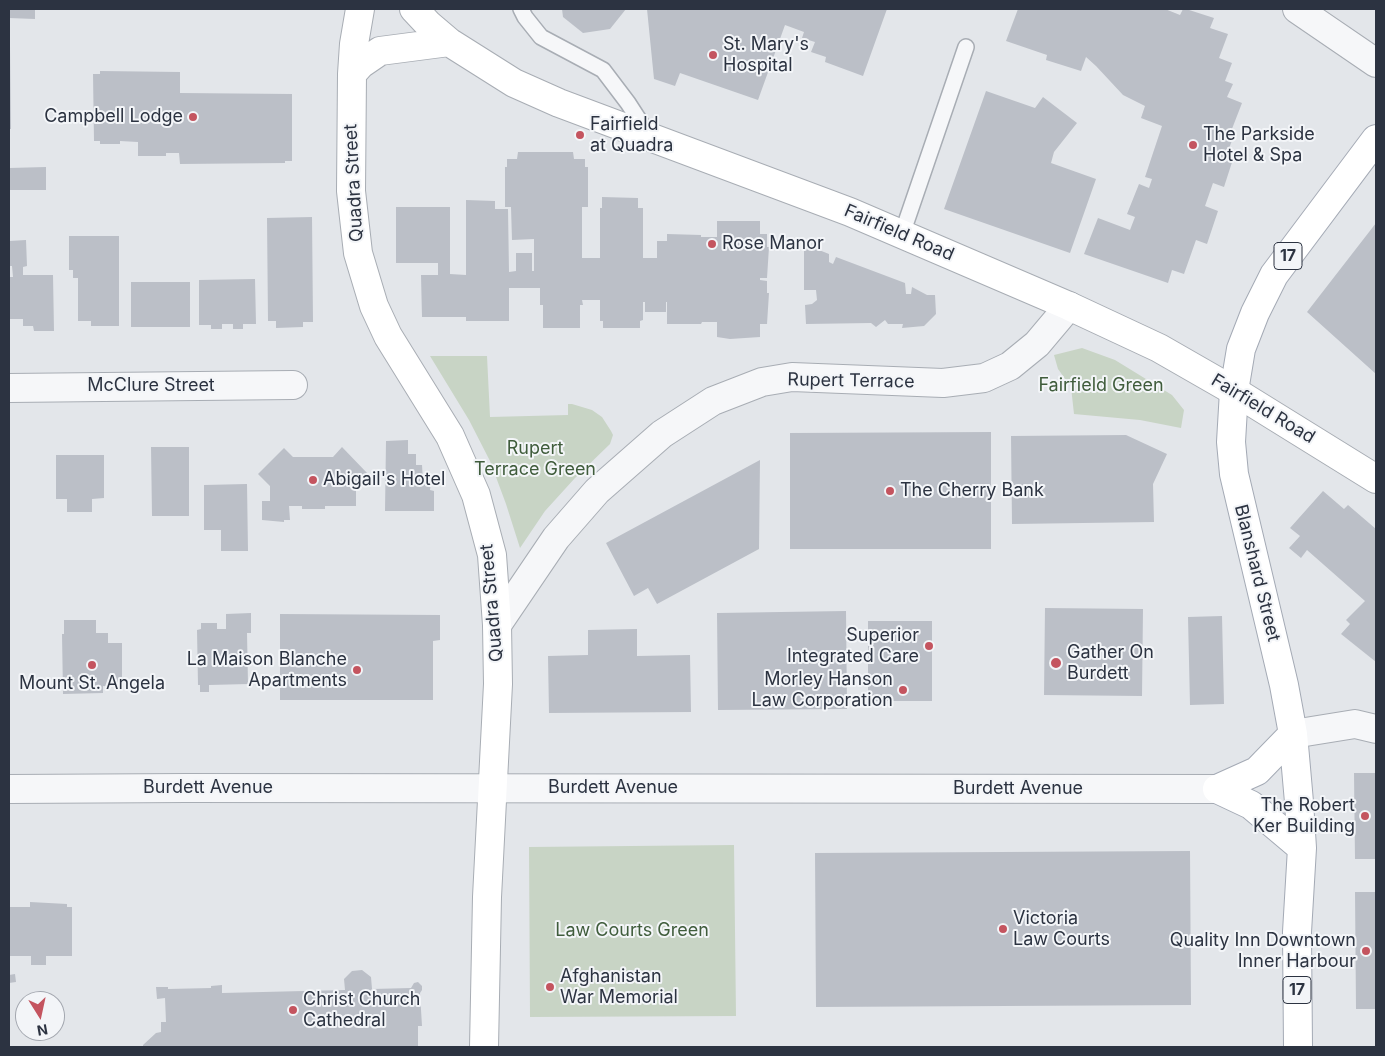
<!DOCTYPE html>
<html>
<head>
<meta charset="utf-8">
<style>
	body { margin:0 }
	#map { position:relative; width:1385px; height:1056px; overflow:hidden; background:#e3e6ea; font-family:Inter,sans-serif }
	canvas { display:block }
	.frame { position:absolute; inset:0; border:10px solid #2c3341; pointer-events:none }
	.north { position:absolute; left:15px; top:991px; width:50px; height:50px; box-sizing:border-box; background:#f3f5f8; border:1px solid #a3a7af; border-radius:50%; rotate:170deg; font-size:14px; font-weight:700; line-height:20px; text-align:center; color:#2c3341 }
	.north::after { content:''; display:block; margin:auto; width:18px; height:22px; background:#c4545f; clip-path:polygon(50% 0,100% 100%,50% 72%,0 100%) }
</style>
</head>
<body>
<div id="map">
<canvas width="1385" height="1056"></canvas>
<div class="frame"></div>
<div class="north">N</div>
</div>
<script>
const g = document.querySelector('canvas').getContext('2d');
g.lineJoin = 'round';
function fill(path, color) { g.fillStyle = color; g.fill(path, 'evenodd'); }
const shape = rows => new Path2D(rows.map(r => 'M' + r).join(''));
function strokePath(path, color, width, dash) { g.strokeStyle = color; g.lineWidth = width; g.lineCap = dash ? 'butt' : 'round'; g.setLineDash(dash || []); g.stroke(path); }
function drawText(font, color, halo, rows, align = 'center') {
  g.font = font + ' Inter,sans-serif'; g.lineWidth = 4; g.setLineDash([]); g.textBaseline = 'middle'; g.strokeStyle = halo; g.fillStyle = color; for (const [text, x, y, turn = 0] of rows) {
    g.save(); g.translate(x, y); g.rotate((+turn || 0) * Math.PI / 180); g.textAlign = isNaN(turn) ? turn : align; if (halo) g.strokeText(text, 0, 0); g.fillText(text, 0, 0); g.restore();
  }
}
const green = shape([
	[1082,348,1115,360,1172,395,1184,410,1181,428,1140,420,1074,414,1071,387,1058,369,1054,355],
	[430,356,487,356,490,417,568,415,568,404,572,404,592,410,602,417,611,431,613,435,610,444,575,478,545,511,520,548,506,504,490,461,469,420],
	[734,845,736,1016,530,1017,529,847]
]);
const building = shape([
	[9,9,35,9,35,19,9,18],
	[562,9,626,9,610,29,583,33,563,17],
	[647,9,887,9,863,76,825,62,826,57,811,52,815,42,802,38,804,32,785,25,758,100,680,73,675,86,654,79],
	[1018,9,1165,9,1180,15,1183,9,1186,9,1214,18,1210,28,1228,34,1219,58,1232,63,1225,81,1233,84,1227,97,1242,103,1230,134,1234,135,1227,154,1234,156,1224,187,1213,183,1205,206,1218,211,1207,244,1196,240,1184,274,1172,270,1168,283,1084,254,1098,218,1130,230,1135,217,1127,214,1139,184,1149,188,1152,179,1145,177,1162,126,1141,118,1145,106,1123,95,1096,66,1086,57,1081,71,1046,60,1047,55,1006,41],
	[9,46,10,46,11,129,9,129],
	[100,71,180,72,180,93,292,94,292,161,285,161,285,163,180,164,179,153,166,153,166,156,138,156,138,142,120,141,120,144,100,144,100,141,94,141,93,74,100,74],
	[986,91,1035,108,1043,97,1077,123,1054,152,1051,163,1096,179,1070,253,944,209],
	[518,152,573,152,574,159,585,159,585,167,588,167,588,207,582,207,582,258,600,258,600,208,602,208,602,197,638,198,638,208,643,208,643,258,657,258,657,241,667,241,667,234,701,235,701,237,717,237,717,221,760,221,760,234,767,234,767,247,769,247,767,278,760,278,760,280,767,281,767,293,769,293,767,324,760,324,760,337,730,339,717,337,717,322,702,322,701,324,667,324,667,302,666,302,666,312,645,312,645,302,643,302,643,320,640,321,640,328,603,328,603,321,600,321,600,300,582,300,583,305,580,305,580,328,543,328,543,305,540,305,540,288,509,288,509,321,466,321,466,317,422,317,421,275,438,275,438,263,396,263,396,207,450,207,450,274,466,275,466,200,495,201,495,209,508,209,509,272,516,271,516,253,532,253,532,271,534,271,534,239,512,240,511,207,505,207,505,167,507,167,507,159,517,159],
	[46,167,46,190,9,190,9,168],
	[312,217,313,322,303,322,303,327,276,328,276,321,268,321,267,218],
	[1376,223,1376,374,1307,312],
	[69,236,119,236,119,326,91,326,91,321,78,321,78,278,73,278,73,270,69,270],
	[26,240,27,266,23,267,23,275,53,275,54,331,34,331,33,326,23,326,23,319,9,319,9,277,13,277,12,266,9,266,9,241],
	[804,244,829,254,829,262,833,264,836,257,905,283,906,294,911,294,912,287,927,295,935,295,936,314,924,326,902,328,903,324,888,324,885,320,876,327,871,323,806,324,805,305,812,304,817,300,816,290,804,290],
	[255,279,256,324,243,324,243,329,233,329,233,324,222,324,222,329,211,329,211,325,199,325,199,280],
	[131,282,190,282,190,327,131,327],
	[991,432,991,549,790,549,790,433],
	[1126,435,1167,454,1153,484,1154,522,1012,524,1011,436],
	[408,440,408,454,416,454,416,465,422,465,423,481,431,481,430,490,434,491,434,511,385,511,386,441],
	[151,447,189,447,189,516,152,516],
	[342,447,368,474,356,485,356,506,325,506,325,509,302,509,302,506,289,506,290,520,284,520,284,522,262,520,262,501,270,501,270,486,258,474,284,448,293,457,333,457],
	[56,455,104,455,104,498,92,499,92,512,67,512,67,499,56,499],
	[760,460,759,549,657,604,648,588,634,596,606,543],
	[247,484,248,551,221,551,221,530,204,530,204,485],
	[1323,491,1344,509,1348,505,1376,529,1376,662,1341,634,1350,624,1346,620,1365,601,1307,550,1301,558,1289,548,1300,536,1290,528],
	[1045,608,1143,609,1142,696,1044,695],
	[846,611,847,709,718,710,717,613],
	[251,613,251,633,247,633,248,684,209,685,209,692,200,692,200,685,198,685,197,630,201,629,201,623,217,623,217,629,226,629,226,614],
	[280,614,440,615,440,640,433,641,433,700,280,700],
	[1222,616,1224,704,1190,705,1188,617],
	[64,620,96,620,96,633,108,633,108,643,122,643,122,687,103,686,103,693,63,694,62,634,64,634],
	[868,621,932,621,932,701,868,701],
	[637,629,637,656,690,655,691,712,549,713,548,656,588,655,588,630],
	[1354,773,1376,773,1376,859,1355,859],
	[1190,851,1191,1005,816,1007,815,853],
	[1355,892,1376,892,1376,1009,1356,1009],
	[30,902,67,904,67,907,72,907,72,956,46,956,46,965,31,965,31,956,9,956,9,907,30,907],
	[362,970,371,977,372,989,411,988,414,983,418,982,422,986,422,990,420,993,422,1026,418,1026,418,1047,143,1047,143,1045,156,1033,161,1032,161,1022,166,1022,165,998,157,999,156,987,168,987,168,989,211,988,211,986,222,985,222,993,345,990,344,979,352,971],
	[15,974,16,982,9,983,9,975]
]);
const lane = shape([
	[521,9,525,17,541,37,603,70,628,103,648,134],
	[902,234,966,47]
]);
const street = shape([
	[1297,9,1376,63],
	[9,388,293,385],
	[497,625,556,538,597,491,662,434,713,401,762,382,792,377,943,383,984,378,1010,366,1037,344,1069,306],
	[1293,734,1355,724,1376,729],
	[9,789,186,788,1217,789]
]);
const secondary = shape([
	[360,9,354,44,352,74,351,191,358,253,374,306,388,336,450,436,476,495,492,555,497,625,498,684,487,897,484,1047],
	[414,9,429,25,449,42,514,83,559,103,850,212,1069,306,1159,348,1234,391,1376,479],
	[352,74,361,64,380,51,449,42]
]);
const primary = shape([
	[1217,789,1251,805,1302,848],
	[1217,789,1257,771,1293,734],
	[1298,1047,1297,932,1302,848,1299,802,1293,734,1284,685,1234,474,1231,442,1234,391,1241,349,1255,313,1274,275,1376,139]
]);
const markers = [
	[713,55,5,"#c4545f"],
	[193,117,5,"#c4545f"],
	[580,135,5,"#c4545f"],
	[1193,145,5,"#c4545f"],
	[712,244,5,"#c4545f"],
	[313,480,5,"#c4545f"],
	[890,491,5,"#c4545f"],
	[929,646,5,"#c4545f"],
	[1056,663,6,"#c4545f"],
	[92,665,5,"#c4545f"],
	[357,670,5,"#c4545f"],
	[903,690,5,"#c4545f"],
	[1365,816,5,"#c4545f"],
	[1003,929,5,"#c4545f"],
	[1366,951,5,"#c4545f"],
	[550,987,5,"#c4545f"],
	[293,1010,5,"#c4545f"]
];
const shields = [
	[1288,256,28],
	[1297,990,28]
];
const shieldNames = [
	["17",1288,256],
	["17",1297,990]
];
const poiNames = [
	["St. Mary's",723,45],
	["Hospital",723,66],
	["Campbell Lodge",183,117,"right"],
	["Fairfield",590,125],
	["at Quadra",590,146],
	["The Parkside",1203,135],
	["Hotel & Spa",1203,156],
	["Rose Manor",722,244],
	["Abigail's Hotel",323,480],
	["The Cherry Bank",900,491],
	["Superior",919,636,"right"],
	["Integrated Care",919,657,"right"],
	["Gather On",1067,653],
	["Burdett",1067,674],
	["La Maison Blanche",347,660,"right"],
	["Apartments",347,681,"right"],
	["Morley Hanson",893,680,"right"],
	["Law Corporation",893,701,"right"],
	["Mount St. Angela",92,684,"center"],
	["The Robert",1355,806,"right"],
	["Ker Building",1355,827,"right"],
	["Victoria",1013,919],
	["Law Courts",1013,940],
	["Quality Inn Downtown",1356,941,"right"],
	["Inner Harbour",1356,962,"right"],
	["Afghanistan",560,977],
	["War Memorial",560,998],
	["Christ Church",303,1000],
	["Cathedral",303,1021]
];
const streetNames = [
	["Quadra Street",354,183,-93],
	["Fairfield Road",899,233,23],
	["Rupert Terrace",851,381,1],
	["McClure Street",151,386],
	["Fairfield Road",1263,409,31],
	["Blanshard Street",1257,573,76],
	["Quadra Street",492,603,-95],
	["Burdett Avenue",208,788],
	["Burdett Avenue",613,788],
	["Burdett Avenue",1018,789]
];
const parkNames = [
	["Fairfield Green",1101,386],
	["Rupert",535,449],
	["Terrace Green",535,470],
	["Law Courts Green",632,931]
];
fill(green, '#c8d4c5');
fill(building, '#bbbfc7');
strokePath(lane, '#a8adb4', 18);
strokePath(street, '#a8adb4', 30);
strokePath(secondary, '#a8adb4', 30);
strokePath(primary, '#a4aab5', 30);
strokePath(lane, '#f6f7f9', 15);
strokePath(street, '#f6f7f9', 28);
strokePath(secondary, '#fff', 28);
strokePath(primary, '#fff', 28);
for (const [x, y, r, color] of markers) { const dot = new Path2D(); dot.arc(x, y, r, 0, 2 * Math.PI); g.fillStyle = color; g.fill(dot); strokePath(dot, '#f3f5f8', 2); }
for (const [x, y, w] of shields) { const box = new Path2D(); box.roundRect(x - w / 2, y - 13.5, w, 27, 4); g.fillStyle = '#f3f5f8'; g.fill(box); strokePath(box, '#2c3341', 1); }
drawText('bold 16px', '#2c3341', null, shieldNames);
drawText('18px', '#2c3341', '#f3f5f8', poiNames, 'left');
drawText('18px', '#2c3341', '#f3f5f8', streetNames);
drawText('18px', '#3f5c3b', '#f3f5f8', parkNames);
</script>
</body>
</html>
